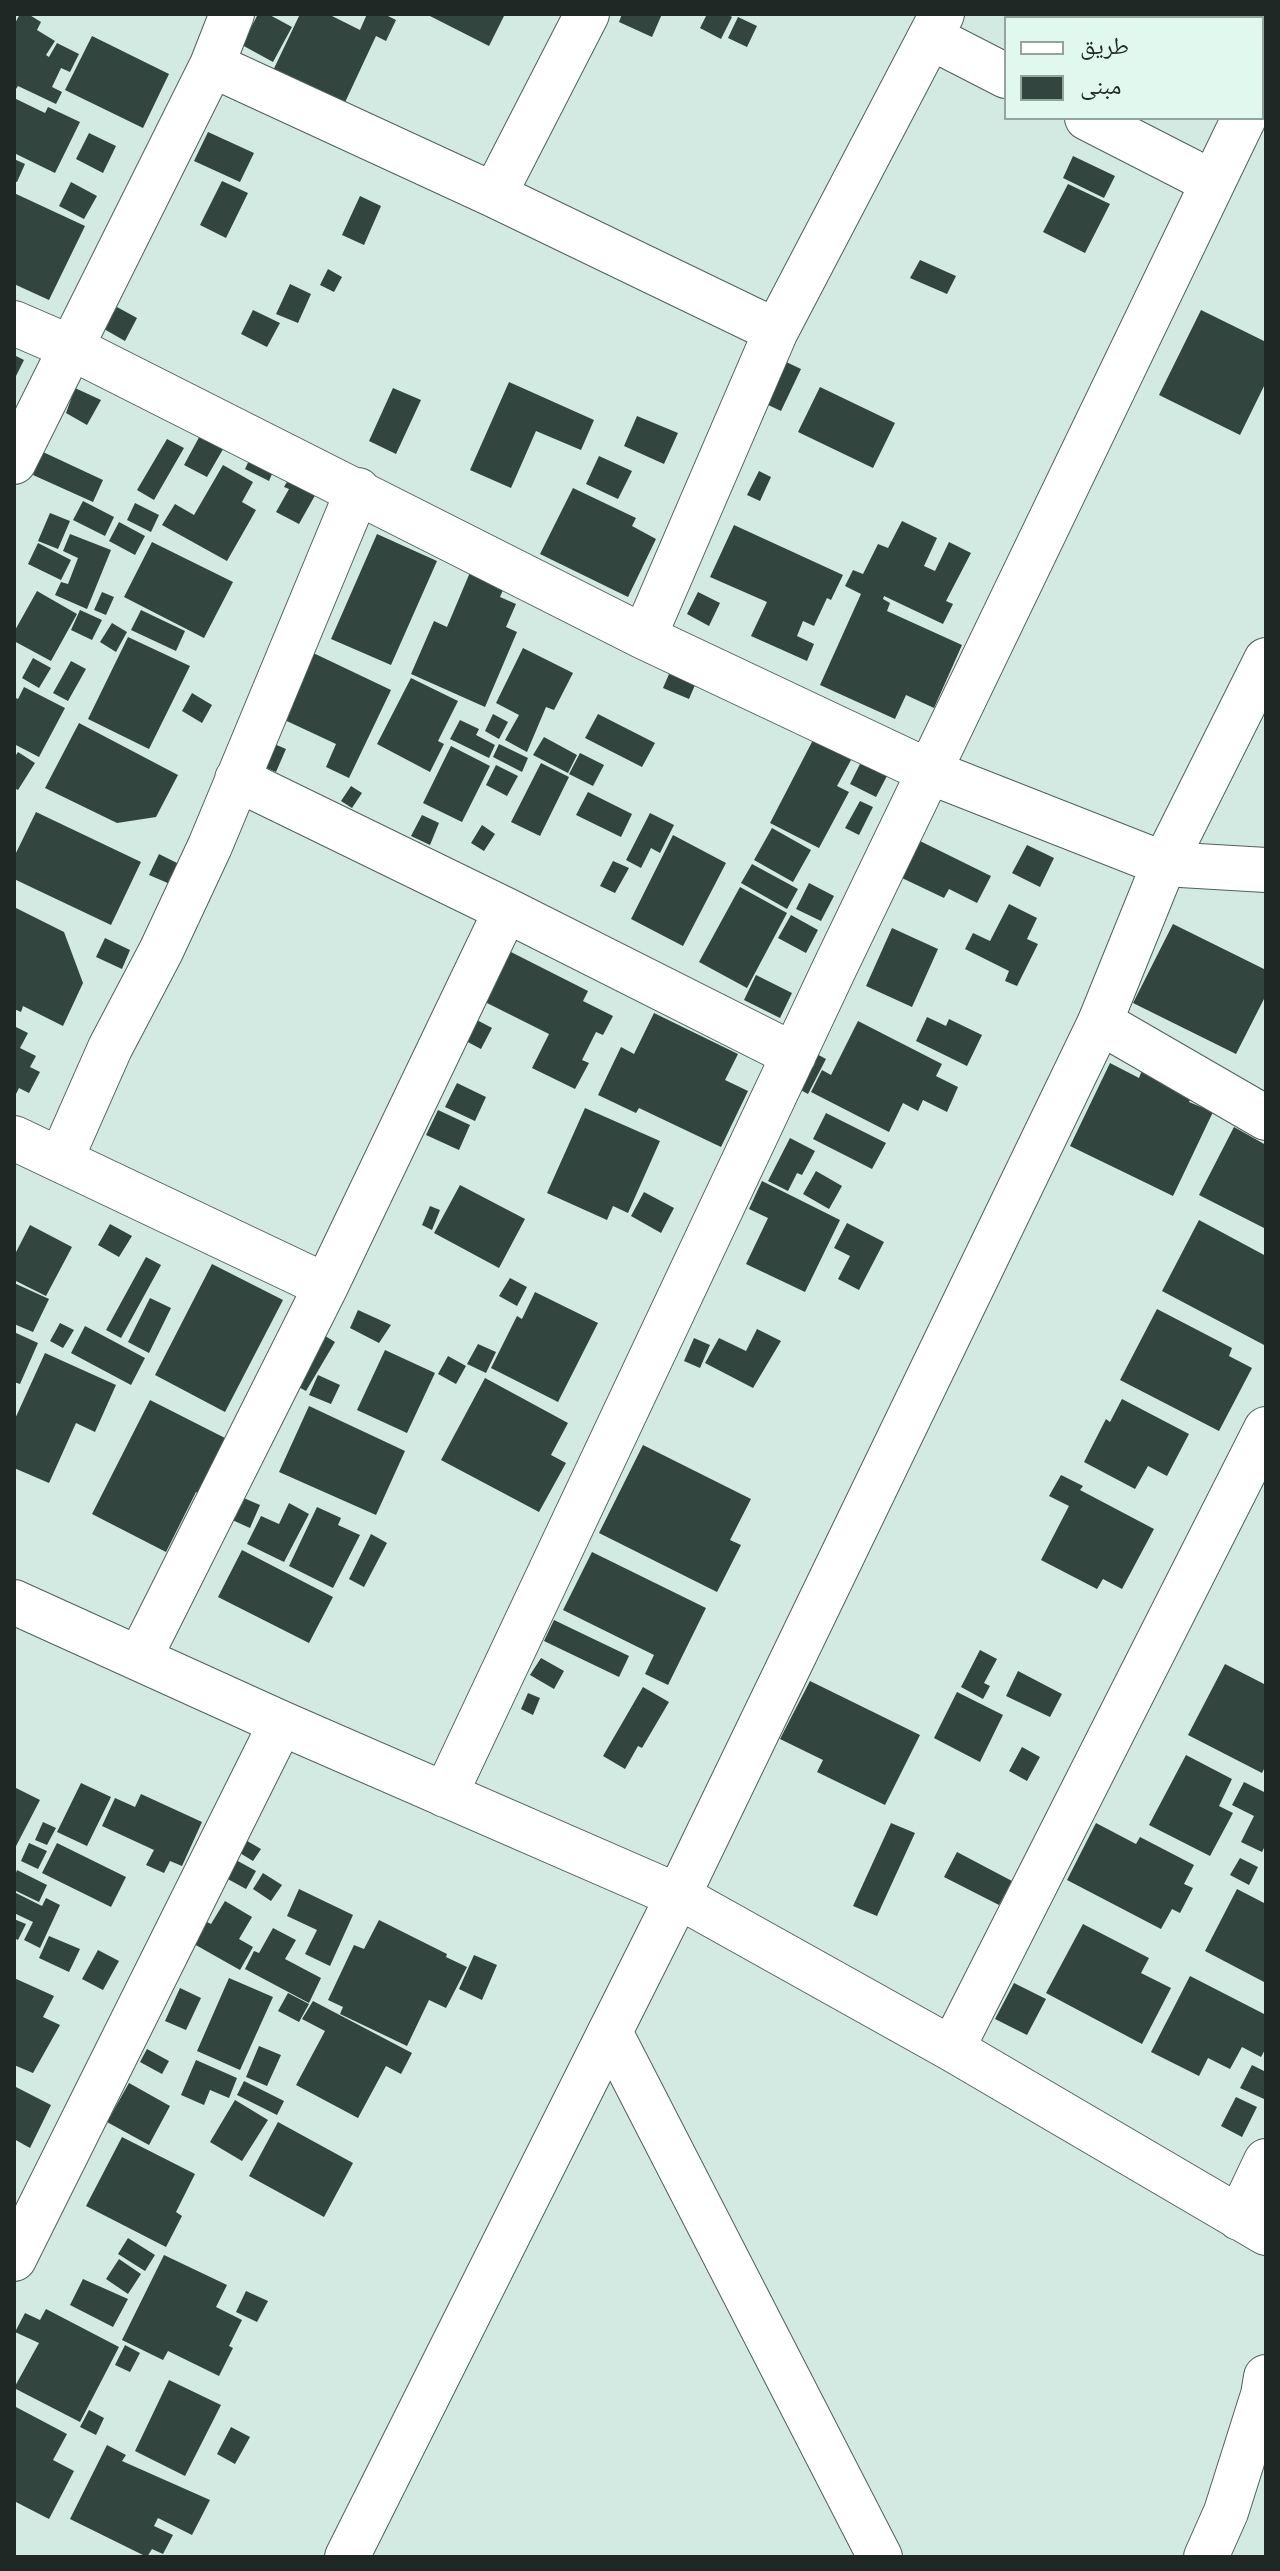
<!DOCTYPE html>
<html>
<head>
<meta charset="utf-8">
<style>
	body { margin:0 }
	#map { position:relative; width:1280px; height:2571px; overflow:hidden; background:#d3eae2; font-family:"Sofia Sans Condensed","Noto Naskh Arabic",sans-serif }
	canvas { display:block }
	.frame { position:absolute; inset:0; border:16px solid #1f2825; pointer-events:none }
	.legend { position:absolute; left:1004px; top:16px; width:260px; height:104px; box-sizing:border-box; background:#e1f8ef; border:2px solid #93a59e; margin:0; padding:10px 14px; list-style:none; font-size:24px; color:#1f2825 }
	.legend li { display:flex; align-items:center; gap:16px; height:40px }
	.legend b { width:40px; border:2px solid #93a59e }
</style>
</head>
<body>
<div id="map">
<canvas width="1280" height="2571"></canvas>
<div class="frame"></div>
<ul class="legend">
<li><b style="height:10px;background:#fff"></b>طريق</li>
<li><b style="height:22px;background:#32453e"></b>مبنى</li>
</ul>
</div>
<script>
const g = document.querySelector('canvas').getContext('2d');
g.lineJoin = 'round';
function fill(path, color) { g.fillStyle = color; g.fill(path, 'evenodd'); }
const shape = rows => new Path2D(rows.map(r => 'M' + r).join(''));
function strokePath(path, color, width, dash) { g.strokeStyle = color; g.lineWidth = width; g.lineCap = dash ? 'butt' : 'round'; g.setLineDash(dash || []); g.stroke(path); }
const building = shape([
	[20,14,28,14,41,22,37,30,55,41,46,55,49,57,57,43,79,54,70,72,61,68,52,87,62,92,56,104,18,86,16,89,14,88,14,25],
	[258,14,268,14,292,27,273,62,242,45],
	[300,14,328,14,360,30,367,14,384,14,396,20,386,41,376,36,340,113,269,79],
	[426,14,505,14,489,46],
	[622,14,662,14,652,37,619,22],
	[707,14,727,14,732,17,721,39,700,28],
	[1004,14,1065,14,1063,18,1012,18],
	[1070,14,1116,14,1115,18,1068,18],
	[738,17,757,26,747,47,728,38],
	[92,36,169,74,143,128,65,90],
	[14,98,45,113,48,107,80,122,55,173,14,153],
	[208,132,254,153,240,182,194,161],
	[89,133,116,146,103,173,76,159],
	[1073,156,1115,176,1104,198,1063,178],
	[14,159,25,164,17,182,14,181],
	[222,181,248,193,226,238,200,225],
	[71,182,97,196,84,219,59,206],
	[1068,184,1110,204,1085,253,1043,232],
	[14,193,85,226,49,300,14,284],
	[360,196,381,206,364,245,342,235],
	[920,260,956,276,947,294,910,278],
	[328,269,342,277,334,292,320,285],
	[290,284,311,294,298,323,276,314],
	[117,307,137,318,125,341,104,329],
	[253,310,280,323,267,347,241,334],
	[1201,310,1266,342,1266,382,1240,435,1159,395],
	[14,355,24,360,14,380],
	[782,360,801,369,781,411,762,402],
	[509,382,594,420,581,450,536,431,511,488,470,470],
	[820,387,895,423,873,468,798,432],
	[75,388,101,400,87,425,66,413],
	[393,388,421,400,396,454,369,441],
	[637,416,678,433,664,464,624,446],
	[203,430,226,444,207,477,184,465],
	[167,439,184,448,154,500,137,490],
	[254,450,278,460,269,481,245,469],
	[43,452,103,480,93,502,33,475],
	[599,456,632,471,618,499,586,484],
	[223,465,253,482,242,502,256,510,227,561,162,525,175,504,194,515],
	[295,468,322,483,299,524,276,512,289,489,284,487],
	[759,471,771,477,760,501,747,495],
	[573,488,636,518,632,526,656,539,628,597,540,554],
	[83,501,114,517,105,536,73,520],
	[135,503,159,515,151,532,127,520],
	[50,513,70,521,58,549,38,541],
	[902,521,937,538,924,566,935,571,949,542,971,553,946,601,953,604,943,624,884,596,883,599,890,603,887,611,962,645,934,708,906,695,895,719,820,685,861,594,845,586,853,570,863,574,878,544,888,548],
	[119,522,145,536,135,555,109,541],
	[734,525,843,575,831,600,827,598,814,626,803,621,797,636,814,644,807,661,751,636,767,602,710,577],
	[70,534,111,550,87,609,55,595,61,582,68,584,78,558,63,551],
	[377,534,437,561,391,665,331,639],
	[152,542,233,582,204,638,124,597],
	[38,543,71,560,61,580,28,564],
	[471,570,505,585,500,597,516,604,506,627,517,632,485,707,411,674,434,621,447,627],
	[37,591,77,614,51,661,14,641,14,632],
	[102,592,114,597,106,615,94,610],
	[698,592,720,603,709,626,687,614],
	[80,610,102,620,92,640,71,630],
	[141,610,185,631,176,651,131,630],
	[112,623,127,632,116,652,100,642],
	[128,637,190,666,149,749,88,719],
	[523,648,573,673,554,710,546,707,527,752,505,740,519,715,496,703],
	[307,650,391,690,349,778,326,767,336,744,276,716],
	[33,658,51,668,39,688,22,678],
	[71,661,86,669,68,701,53,693],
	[669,674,695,685,689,699,663,688],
	[411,678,458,701,438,741,444,744,430,772,377,744],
	[24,687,65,708,39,757,14,744,14,697,18,699],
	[192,693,212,705,202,723,182,711],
	[493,714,508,722,499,739,485,731],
	[598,714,655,743,642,767,585,738],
	[460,720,479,729,476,735,495,745,489,758,450,739],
	[79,723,178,775,156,817,117,823,45,788],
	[544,737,577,755,568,773,533,755],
	[265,740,286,749,276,772,255,763],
	[813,740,851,760,837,786,849,792,819,848,770,823],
	[499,744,528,758,522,772,493,757],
	[451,746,490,766,462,822,423,803],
	[18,752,35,763,18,790,14,788,14,758],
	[580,753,604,765,593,786,569,774],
	[862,760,888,774,876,797,850,784],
	[541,763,569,777,540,836,511,822],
	[496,765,518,776,507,796,486,785],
	[351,786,362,793,352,808,341,801],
	[588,792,632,814,621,837,576,815],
	[860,801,873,807,859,835,845,828],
	[36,812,141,862,111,925,14,879,14,857],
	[650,813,674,825,660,853,651,848,641,868,626,860],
	[422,815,439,823,430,845,411,836],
	[482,825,495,834,484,851,471,843],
	[772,828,811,850,793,882,754,860],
	[673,835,726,863,683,946,631,919],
	[920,841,991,876,977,903,949,889,944,898,902,878],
	[1027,845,1054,858,1040,887,1012,873],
	[159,854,179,864,170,884,149,875],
	[613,861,629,868,615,893,600,886],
	[752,864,798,889,787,909,741,883],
	[809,883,834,896,821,921,796,909],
	[740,887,787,913,747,988,699,962],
	[1009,904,1037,918,1027,939,1038,944,1017,986,1005,981,1009,971,965,949,973,933,990,941],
	[14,907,64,932,83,983,63,1026,23,1006,21,1012,14,1009],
	[791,915,818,930,806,953,778,938],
	[1173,924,1266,970,1266,995,1236,1054,1133,1003],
	[892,928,938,949,912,1007,866,986],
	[105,938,130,950,122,969,96,957],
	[507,950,588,991,583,1001,613,1016,603,1035,596,1032,582,1060,589,1063,575,1089,532,1068,549,1034,481,1000],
	[756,975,792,993,780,1018,744,1000],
	[460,1011,492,1028,481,1049,449,1032],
	[654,1013,738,1054,725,1080,748,1091,721,1147,639,1108,636,1113,598,1095,621,1047,634,1054],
	[927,1017,946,1026,949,1019,982,1035,967,1066,916,1041],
	[858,1021,942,1064,936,1076,958,1087,947,1112,923,1100,918,1111,903,1103,889,1132,811,1092,822,1070,831,1075],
	[14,1026,28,1033,20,1048,36,1056,30,1067,40,1072,29,1093,19,1088,14,1098],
	[813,1052,826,1059,808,1094,795,1087],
	[1110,1063,1139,1078,1142,1070,1192,1095,1189,1102,1213,1112,1173,1196,1070,1146],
	[457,1083,486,1097,475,1121,445,1107],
	[585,1108,660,1141,628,1213,613,1206,607,1220,547,1193],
	[438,1110,470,1125,459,1150,426,1135],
	[826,1113,886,1143,872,1169,813,1139],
	[1234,1127,1266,1145,1266,1229,1199,1195],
	[790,1138,815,1151,802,1175,797,1173,788,1191,768,1181],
	[816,1171,842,1186,829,1209,803,1194],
	[762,1181,840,1220,805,1292,746,1264,768,1218,749,1209],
	[460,1185,525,1219,499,1268,434,1233],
	[644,1192,674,1208,661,1233,631,1216],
	[430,1206,440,1210,432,1230,422,1225],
	[1199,1220,1266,1256,1266,1346,1162,1291],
	[847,1223,884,1242,859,1290,838,1279,850,1256,834,1248],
	[110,1224,132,1236,119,1257,98,1245],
	[30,1225,72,1247,46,1296,14,1280,14,1256],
	[146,1257,161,1265,121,1338,106,1330],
	[212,1264,283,1300,225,1412,155,1375],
	[510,1278,527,1287,517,1306,499,1296],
	[14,1283,49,1299,33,1332,14,1324],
	[535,1292,598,1323,558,1402,491,1368,517,1316,522,1319],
	[150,1298,171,1308,149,1353,128,1342],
	[1157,1309,1232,1348,1229,1356,1252,1368,1219,1431,1120,1380],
	[358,1310,391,1325,379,1343,350,1328],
	[60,1323,74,1330,63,1348,50,1341],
	[85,1326,145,1358,131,1385,71,1353],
	[757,1329,781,1341,753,1388,705,1363,719,1338,746,1351],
	[317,1331,335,1342,306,1391,291,1383],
	[14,1332,38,1343,20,1384,14,1382],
	[694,1338,710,1345,700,1368,684,1361],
	[478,1344,496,1352,486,1373,467,1364],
	[385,1350,435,1373,407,1433,357,1410],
	[45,1353,116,1385,95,1432,76,1423,49,1483,14,1468,14,1421],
	[448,1356,466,1366,456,1384,438,1374],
	[318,1375,340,1385,331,1404,309,1395],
	[485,1378,568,1423,551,1455,566,1463,539,1512,441,1460],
	[1122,1399,1189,1434,1167,1476,1148,1466,1135,1489,1084,1462,1106,1419,1110,1422],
	[150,1400,225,1438,204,1480,208,1482,201,1495,196,1492,166,1552,92,1514],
	[309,1406,405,1451,376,1515,279,1472],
	[643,1445,751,1499,730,1540,741,1545,717,1592,599,1533],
	[1061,1475,1083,1486,1080,1490,1154,1529,1122,1589,1103,1579,1097,1589,1041,1560,1069,1506,1049,1496],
	[239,1496,260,1505,250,1528,230,1519],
	[289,1503,309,1514,284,1562,247,1544,261,1516,279,1524],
	[317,1507,341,1518,338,1525,360,1535,333,1588,289,1566],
	[371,1534,387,1543,364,1587,349,1579],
	[242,1550,333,1597,309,1643,218,1597],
	[592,1552,706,1608,668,1685,645,1674,654,1655,563,1610],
	[554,1620,629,1656,619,1677,544,1641],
	[980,1650,997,1659,984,1683,990,1686,983,1699,961,1687],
	[541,1658,564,1671,554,1689,530,1675],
	[1225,1664,1266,1685,1266,1765,1262,1773,1188,1735],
	[1018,1671,1062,1694,1050,1717,1006,1696],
	[810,1681,920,1735,885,1805,817,1772,823,1760,780,1739],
	[643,1687,669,1702,642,1748,638,1746,625,1769,603,1756],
	[957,1692,1003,1715,980,1762,934,1738],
	[528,1693,540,1698,533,1715,521,1709],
	[1022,1747,1040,1757,1027,1781,1009,1771],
	[1186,1755,1232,1779,1219,1806,1233,1813,1210,1856,1149,1825],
	[1244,1782,1266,1793,1266,1844,1262,1852,1241,1842,1254,1816,1232,1805],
	[81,1783,111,1797,87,1846,57,1832],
	[14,1787,40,1800,14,1850],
	[141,1794,202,1822,182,1866,170,1861,164,1873,146,1865,154,1850,102,1826,115,1798,135,1807],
	[43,1822,56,1828,47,1845,35,1840],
	[891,1823,915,1833,877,1916,853,1906],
	[1096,1823,1136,1844,1140,1837,1194,1865,1184,1884,1193,1888,1180,1913,1172,1909,1161,1929,1067,1880],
	[237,1835,261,1849,253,1861,230,1847],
	[29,1843,47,1851,38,1869,21,1861],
	[57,1843,126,1877,111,1907,42,1873],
	[957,1852,1012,1881,999,1905,944,1877],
	[1240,1858,1258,1867,1249,1885,1230,1875],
	[236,1860,256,1871,246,1889,226,1878],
	[17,1870,47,1885,39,1902,14,1890,14,1878],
	[263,1873,282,1885,271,1901,253,1889],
	[299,1889,353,1915,330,1966,305,1954,317,1930,287,1916],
	[1237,1889,1266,1904,1266,1983,1205,1951],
	[14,1892,42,1906,46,1898,60,1905,40,1948,24,1940,33,1922,14,1913],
	[225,1901,252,1917,239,1939,253,1947,240,1970,194,1944,207,1922,211,1924],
	[14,1919,26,1924,18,1940,14,1938],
	[379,1920,447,1954,446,1957,467,1967,446,2008,429,2000,407,2046,340,2014,343,2007,328,2000,354,1945,364,1949],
	[1083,1924,1149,1958,1141,1973,1171,1988,1142,2044,1046,1993],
	[273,1928,296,1940,285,1959,321,1978,309,2003,245,1969,254,1951,259,1953],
	[49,1936,80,1949,69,1972,39,1958],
	[98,1950,119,1961,103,1990,82,1979],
	[474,1955,497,1965,482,2000,459,1989],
	[1190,1976,1266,2015,1266,2048,1261,2057,1242,2047,1230,2069,1208,2058,1199,2076,1151,2052],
	[14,1978,54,1996,43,2017,60,2025,33,2073,14,2065],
	[229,1978,273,1997,240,2070,197,2051],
	[1014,1983,1046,1999,1027,2035,995,2019],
	[180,1988,201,1998,186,2030,165,2021],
	[288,1993,309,2004,299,2022,278,2011],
	[313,2001,412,2053,401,2074,386,2066,358,2118,296,2085,325,2031,302,2019],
	[259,2046,281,2055,267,2086,246,2077],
	[147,2049,169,2061,162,2074,140,2062],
	[196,2060,237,2078,229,2098,210,2090,204,2105,181,2095],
	[1252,2065,1266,2072,1264,2099,1240,2088],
	[244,2081,284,2101,277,2115,237,2095],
	[129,2083,170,2106,149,2145,107,2122],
	[14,2086,51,2105,30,2148,14,2139],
	[1236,2097,1257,2107,1242,2137,1221,2126],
	[235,2100,268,2120,242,2161,210,2142],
	[278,2122,353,2163,324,2217,249,2176],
	[122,2137,195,2174,176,2212,182,2216,166,2247,86,2206],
	[128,2238,155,2255,145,2271,118,2254],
	[164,2255,227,2285,216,2307,242,2320,229,2346,233,2348,219,2376,168,2351,163,2360,122,2340],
	[119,2259,141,2274,128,2294,106,2279],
	[83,2279,128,2299,113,2327,70,2305],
	[246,2291,268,2301,257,2322,236,2312],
	[46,2309,119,2347,80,2422,14,2388,39,2343,15,2332,25,2313,40,2320],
	[125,2345,140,2353,130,2372,115,2365],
	[169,2380,221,2405,185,2476,135,2451],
	[14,2406,67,2434,53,2460,74,2471,49,2519,14,2501],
	[89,2410,104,2418,96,2435,80,2427],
	[231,2427,250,2437,235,2464,217,2454],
	[107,2445,126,2455,122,2461,210,2500,192,2535,158,2518,154,2526,173,2535,163,2554,152,2549,147,2557,70,2519]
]);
const street = shape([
	[930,37,1006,76],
	[212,65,494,195,776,331],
	[1262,81,1266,73],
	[1087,118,1212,182],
	[494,195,587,14],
	[14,323,72,348,644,637,930,772,1164,864,1266,870],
	[14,462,212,65,232,14],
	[644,637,776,331,942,14],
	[237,779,506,910,794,1055],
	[1100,1022,1266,1118],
	[14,1138,326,1286],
	[61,1159,110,1048,161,951,210,846,358,490],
	[14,1602,281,1723,678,1896,952,2049,1266,2233],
	[140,1657,326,1286,506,910],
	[445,1795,836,965,1244,118],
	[610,2032,880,2557],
	[952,2049,1266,1429],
	[1239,2218,1266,2161],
	[14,2259,281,1723],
	[1206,2557,1226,2512,1263,2395,1266,2377]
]);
const secondary = shape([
	[347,2557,678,1896,1100,1022,1164,864,1266,660]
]);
fill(building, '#32453e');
strokePath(street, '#4e625b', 46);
strokePath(secondary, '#4e625b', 46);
strokePath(street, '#fff', 44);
strokePath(secondary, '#fff', 44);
</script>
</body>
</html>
